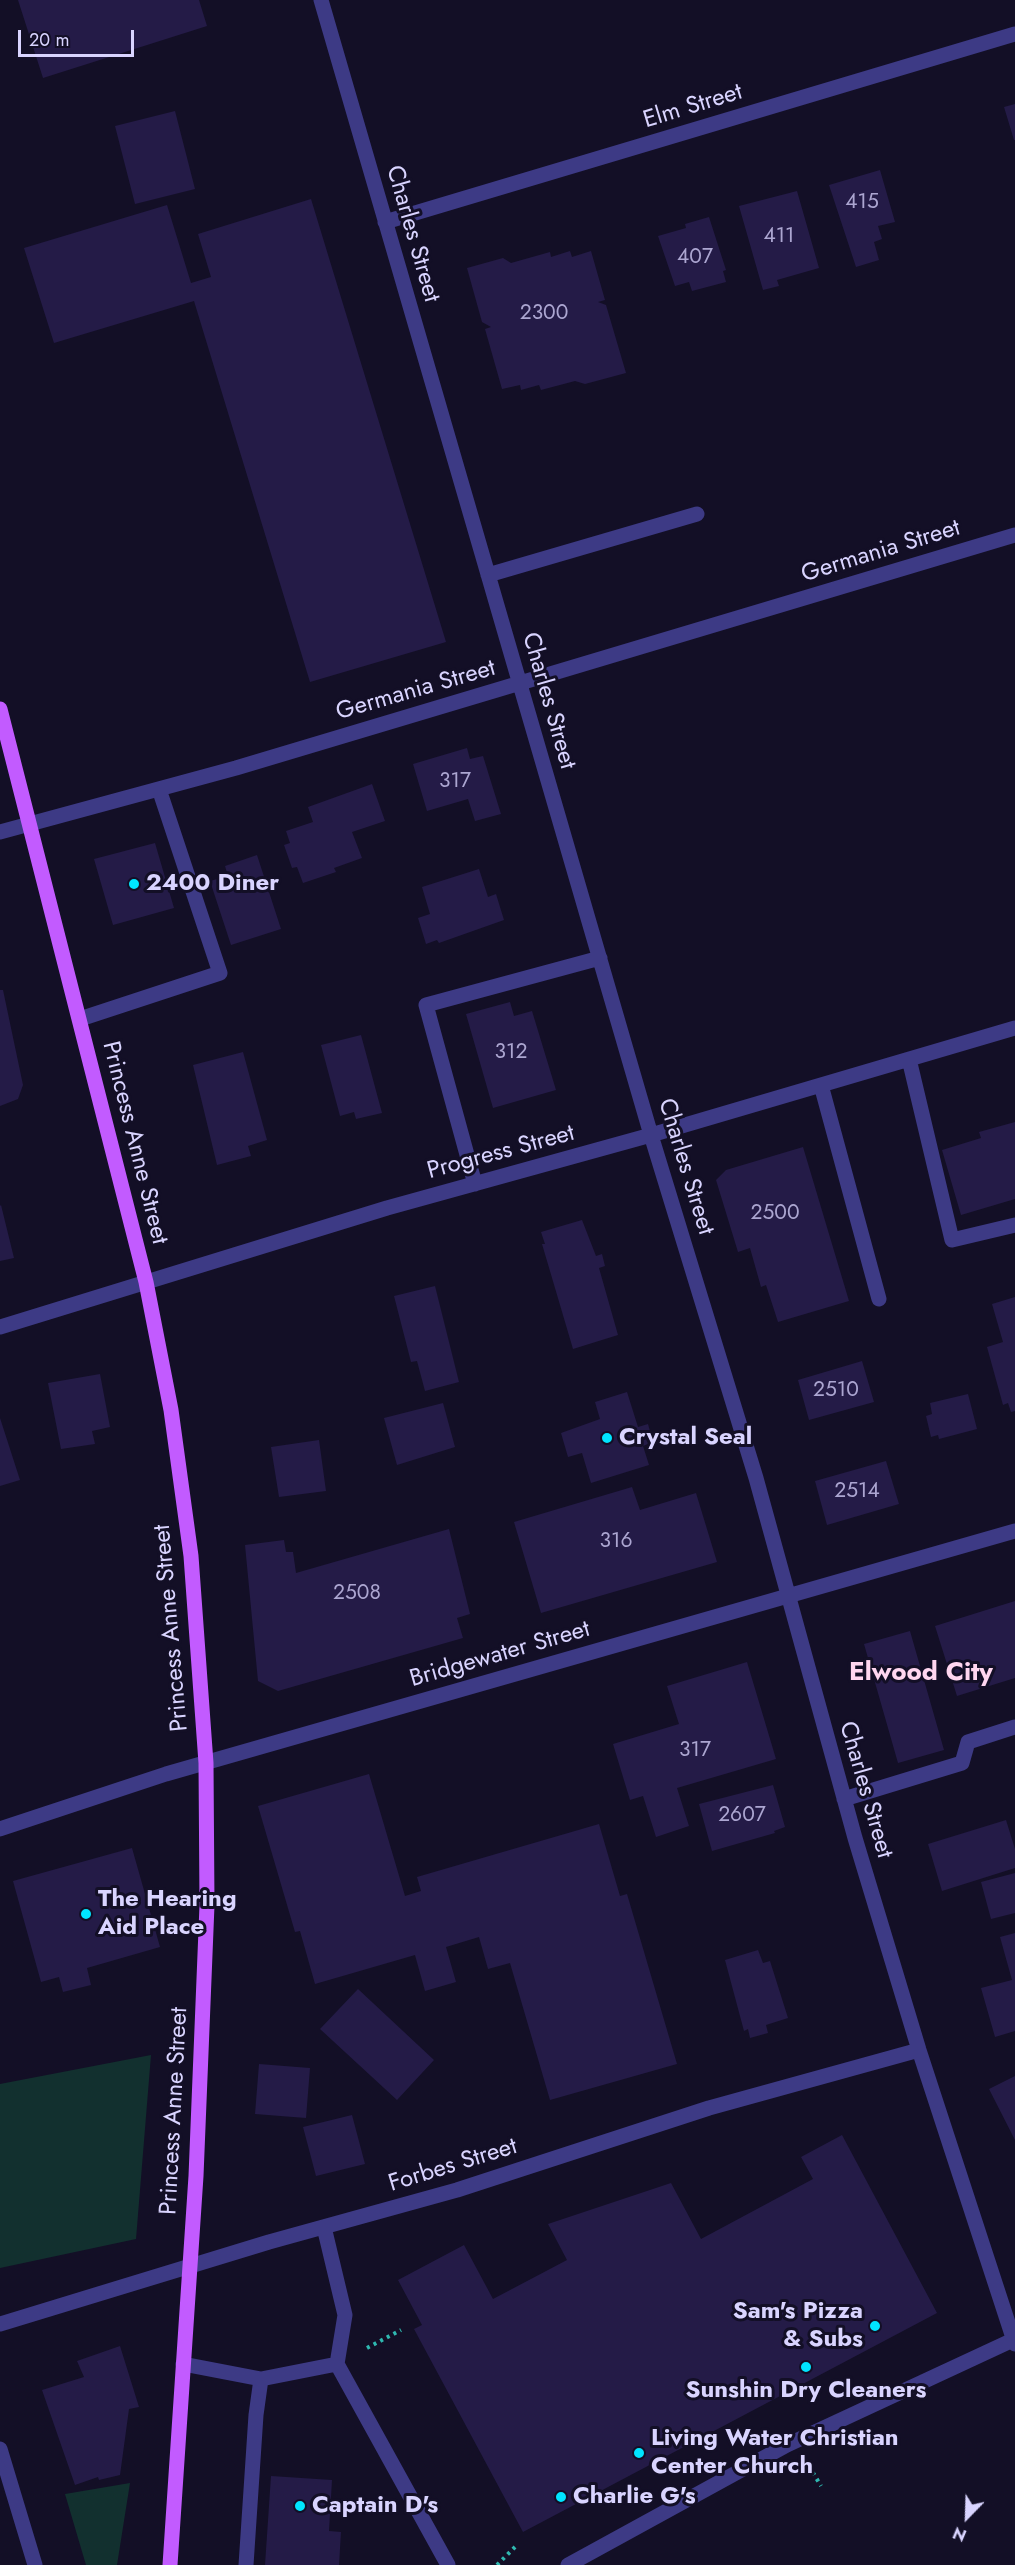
<!DOCTYPE html>
<html>
<head>
<meta charset="utf-8">
<style>
	body { margin:0 }
	#map { position:relative; width:1015px; height:2565px; overflow:hidden; background:#130f26; font-family:Jost,sans-serif }
	canvas { display:block }
	.north { position:absolute; left:937px; top:2487px; width:60px; height:60px; -webkit-text-stroke:4px #130f26; paint-order:stroke; rotate:203deg; font-size:16px; font-weight:700; line-height:24px; text-align:center; color:#d9d4ff }
	.north::after { content:''; display:block; margin:auto; width:21px; height:27px; background:#d9d4ff; clip-path:polygon(50% 0,100% 100%,50% 72%,0 100%) }
	.scale { position:absolute; left:18px; top:30px; width:116px; height:27px; box-sizing:border-box; border:3px solid #d9d4ff; border-top:0; padding-left:8px; font-size:18px; line-height:21px; white-space:nowrap; color:#d9d4ff; -webkit-text-stroke:4px #130f26; paint-order:stroke }
</style>
</head>
<body>
<div id="map">
<canvas width="1015" height="2565"></canvas>
<div class="north">N</div>
<div class="scale">20 m</div>
</div>
<script>
const g = document.querySelector('canvas').getContext('2d');
g.lineJoin = 'round';
function fill(path, color) { g.fillStyle = color; g.fill(path, 'evenodd'); }
const shape = rows => new Path2D(rows.map(r => 'M' + r).join(''));
function strokePath(path, color, width, dash) { g.strokeStyle = color; g.lineWidth = width; g.lineCap = dash ? 'butt' : 'round'; g.setLineDash(dash || []); g.stroke(path); }
function drawText(font, color, halo, rows, align = 'center') {
  g.font = font + ' Jost,sans-serif'; g.lineWidth = 6; g.setLineDash([]); g.textBaseline = 'middle'; g.strokeStyle = halo; g.fillStyle = color; for (const [text, x, y, turn = 0] of rows) {
    g.save(); g.translate(x, y); g.rotate((+turn || 0) * Math.PI / 180); g.textAlign = isNaN(turn) ? turn : align; if (halo) g.strokeText(text, 0, 0); g.fillText(text, 0, 0); g.restore();
  }
}
const green = shape([
	[151,2055,136,2239,0,2268,0,2084],
	[130,2483,117,2565,86,2565,65,2494]
]);
const building = shape([
	[18,0,199,0,207,26,43,78],
	[1015,104,1015,140,1014,140,1004,107],
	[175,111,195,189,135,204,115,126],
	[880,170,895,222,878,226,882,239,874,242,879,260,856,267,829,185],
	[797,191,819,268,777,280,779,286,763,290,739,206],
	[311,199,446,642,310,682,194,301,54,343,24,248,167,205,191,283,211,277,198,234],
	[709,217,726,270,723,271,726,282,692,291,689,282,675,286,658,236,686,228,685,224],
	[570,251,572,257,591,251,605,300,598,302,606,305,626,373,585,384,575,381,541,390,539,385,521,390,520,385,502,389,485,329,491,327,482,322,467,268,503,258,511,263,550,252,551,257],
	[467,748,470,759,483,756,501,814,475,821,468,799,427,811,413,764],
	[372,784,385,821,352,832,362,858,334,868,336,872,303,883,297,867,292,868,284,845,290,843,286,831,313,822,308,807],
	[155,843,174,908,113,925,94,859],
	[257,855,281,929,231,945,210,881,228,876,225,866],
	[479,869,488,897,496,894,504,920,439,943,437,940,426,944,418,918,430,914,422,887],
	[0,990,3,990,23,1085,18,1099,0,1106],
	[510,1002,514,1016,532,1011,556,1090,493,1108,466,1014],
	[361,1035,382,1113,356,1119,354,1112,340,1116,321,1045],
	[243,1052,267,1140,248,1146,251,1156,217,1165,193,1065],
	[1015,1122,1015,1199,961,1215,942,1150,981,1138,979,1132],
	[803,1147,849,1301,778,1322,766,1285,761,1287,750,1248,738,1252,716,1180,726,1170],
	[1,1205,14,1258,0,1261,0,1206],
	[582,1220,596,1256,602,1254,605,1266,599,1268,618,1335,573,1349,542,1244,545,1244,541,1232],
	[435,1286,459,1382,425,1391,417,1361,411,1362,394,1296],
	[1015,1297,1015,1411,1011,1412,1008,1403,1003,1405,987,1347,1003,1342,992,1304],
	[862,1361,874,1402,809,1420,798,1380],
	[100,1374,110,1427,92,1431,95,1444,61,1449,48,1383],
	[627,1392,638,1427,648,1424,653,1442,643,1446,649,1465,591,1483,582,1453,568,1457,561,1433,600,1419,595,1402],
	[968,1394,977,1429,939,1439,938,1435,931,1437,926,1416,932,1414,930,1403],
	[443,1403,455,1447,397,1465,384,1418],
	[0,1418,20,1480,0,1486],
	[319,1440,326,1491,279,1497,271,1447],
	[886,1461,899,1504,827,1525,815,1481],
	[632,1487,640,1510,696,1493,717,1562,541,1613,514,1522],
	[449,1529,470,1614,457,1618,463,1638,278,1691,258,1681,245,1545,284,1540,286,1552,293,1552,296,1573],
	[1015,1601,1015,1678,957,1696,935,1626],
	[910,1631,944,1750,898,1763,864,1644],
	[747,1662,776,1759,677,1788,689,1826,656,1837,643,1796,630,1800,613,1744,679,1724,667,1686],
	[369,1774,405,1896,421,1891,417,1877,599,1824,620,1896,627,1894,677,2064,550,2100,510,1963,488,1969,479,1937,446,1947,456,1982,425,1991,415,1955,315,1984,300,1931,295,1932,258,1806],
	[773,1785,785,1827,774,1831,775,1833,712,1851,699,1804],
	[1006,1820,1015,1849,1015,1868,942,1891,928,1844],
	[132,1848,160,1947,87,1968,91,1985,63,1992,59,1977,41,1982,13,1881],
	[1015,1873,1015,1913,991,1919,981,1882],
	[1015,1933,1015,2031,995,2037,981,1988,1012,1980,1000,1937],
	[758,1950,763,1963,770,1961,788,2018,766,2025,768,2033,750,2038,748,2029,744,2031,725,1960],
	[358,1989,434,2060,397,2100,320,2029],
	[259,2064,310,2068,306,2118,255,2114],
	[1015,2076,1015,2140,989,2089],
	[352,2115,365,2164,316,2176,303,2127],
	[842,2135,937,2313,523,2532,414,2329,422,2325,398,2280,464,2245,493,2299,567,2260,548,2224,671,2183,701,2239,813,2179,801,2157],
	[120,2346,139,2407,129,2409,120,2475,99,2480,98,2477,75,2485,42,2390,84,2377,77,2361],
	[271,2476,332,2480,329,2531,341,2532,339,2565,265,2565]
]);
const path = shape([
	[367,2348,401,2330],
	[809,2466,821,2486],
	[497,2565,518,2544]
]);
const minor = shape([
	[321,0,651,1135,756,1478,855,1838,919,2050,1015,2344],
	[385,222,1015,34],
	[488,575,697,514],
	[0,832,236,768,1015,535],
	[80,1019,220,973,159,789],
	[909,1059,952,1240,1015,1225],
	[821,1085,879,1299],
	[475,1184,426,1005,600,958],
	[0,1327,387,1208,651,1135,1015,1028],
	[844,1799,962,1763,968,1742,1015,1727],
	[0,1829,166,1774,1015,1531],
	[324,2227,345,2315,337,2364,448,2565],
	[0,2324,269,2242,457,2190,709,2108,919,2050],
	[183,2364,261,2379,337,2364],
	[0,2449,35,2565],
	[246,2565,256,2415,261,2379],
	[568,2565,787,2445,1015,2339]
]);
const major = shape([
	[0,709,146,1282,171,1410,191,1556,206,1763,207,1905,196,2176,170,2565]
]);
const markers = [
	[134,884,6,"#00e5ff"],
	[607,1438,6,"#00e5ff"],
	[86,1914,6,"#00e5ff"],
	[875,2326,6,"#00e5ff"],
	[806,2367,6,"#00e5ff"],
	[639,2453,6,"#00e5ff"],
	[561,2497,6,"#00e5ff"],
	[300,2506,6,"#00e5ff"]
];
const numberNames = [
	["415",862,203],
	["411",779,237],
	["407",695,258],
	["2300",544,314],
	["317",455,782],
	["312",511,1053],
	["2500",775,1214],
	["2510",836,1391],
	["2514",857,1492],
	["316",616,1542],
	["2508",357,1594],
	["317",695,1751],
	["2607",742,1816]
];
const streetNames = [
	["Elm Street",693,107,-17],
	["Charles Street",412,234,74],
	["Germania Street",881,552,-17],
	["Germania Street",416,691,-16],
	["Charles Street",548,701,74],
	["Princess Anne Street",134,1143,76],
	["Progress Street",501,1153,-15],
	["Charles Street",685,1167,73],
	["Princess Anne Street",172,1628,-95],
	["Bridgewater Street",500,1655,-16],
	["Charles Street",865,1790,74],
	["Princess Anne Street",175,2111,-87],
	["Forbes Street",453,2166,-17]
];
const poiNames = [
	["2400 Diner",146,884],
	["Crystal Seal",619,1438],
	["The Hearing",98,1900],
	["Aid Place",98,1928],
	["Sam's Pizza",863,2312,"right"],
	["& Subs",863,2340,"right"],
	["Sunshin Dry Cleaners",806,2391,"center"],
	["Living Water Christian",651,2439],
	["Center Church",651,2467],
	["Charlie G's",573,2497],
	["Captain D's",312,2506]
];
const neighbourhoodNames = [
	["Elwood City",921,1674]
];
fill(green, '#12302f');
fill(building, '#241b47');
strokePath(path, '#2fb8b0', 4, [3, 4.5]);
strokePath(minor, '#3d3a85', 15);
strokePath(major, '#c25bff', 15);
for (const [x, y, r, color] of markers) { const dot = new Path2D(); dot.arc(x, y, r, 0, 2 * Math.PI); g.fillStyle = color; g.fill(dot); strokePath(dot, '#130f26', 2); }
drawText('21px', '#aca6d1', null, numberNames);
drawText('24px', '#d9d4ff', '#130f26', streetNames);
drawText('bold 24px', '#d9d4ff', '#130f26', poiNames, 'left');
drawText('bold 26px', '#ffd6f0', '#130f26', neighbourhoodNames);
</script>
</body>
</html>
